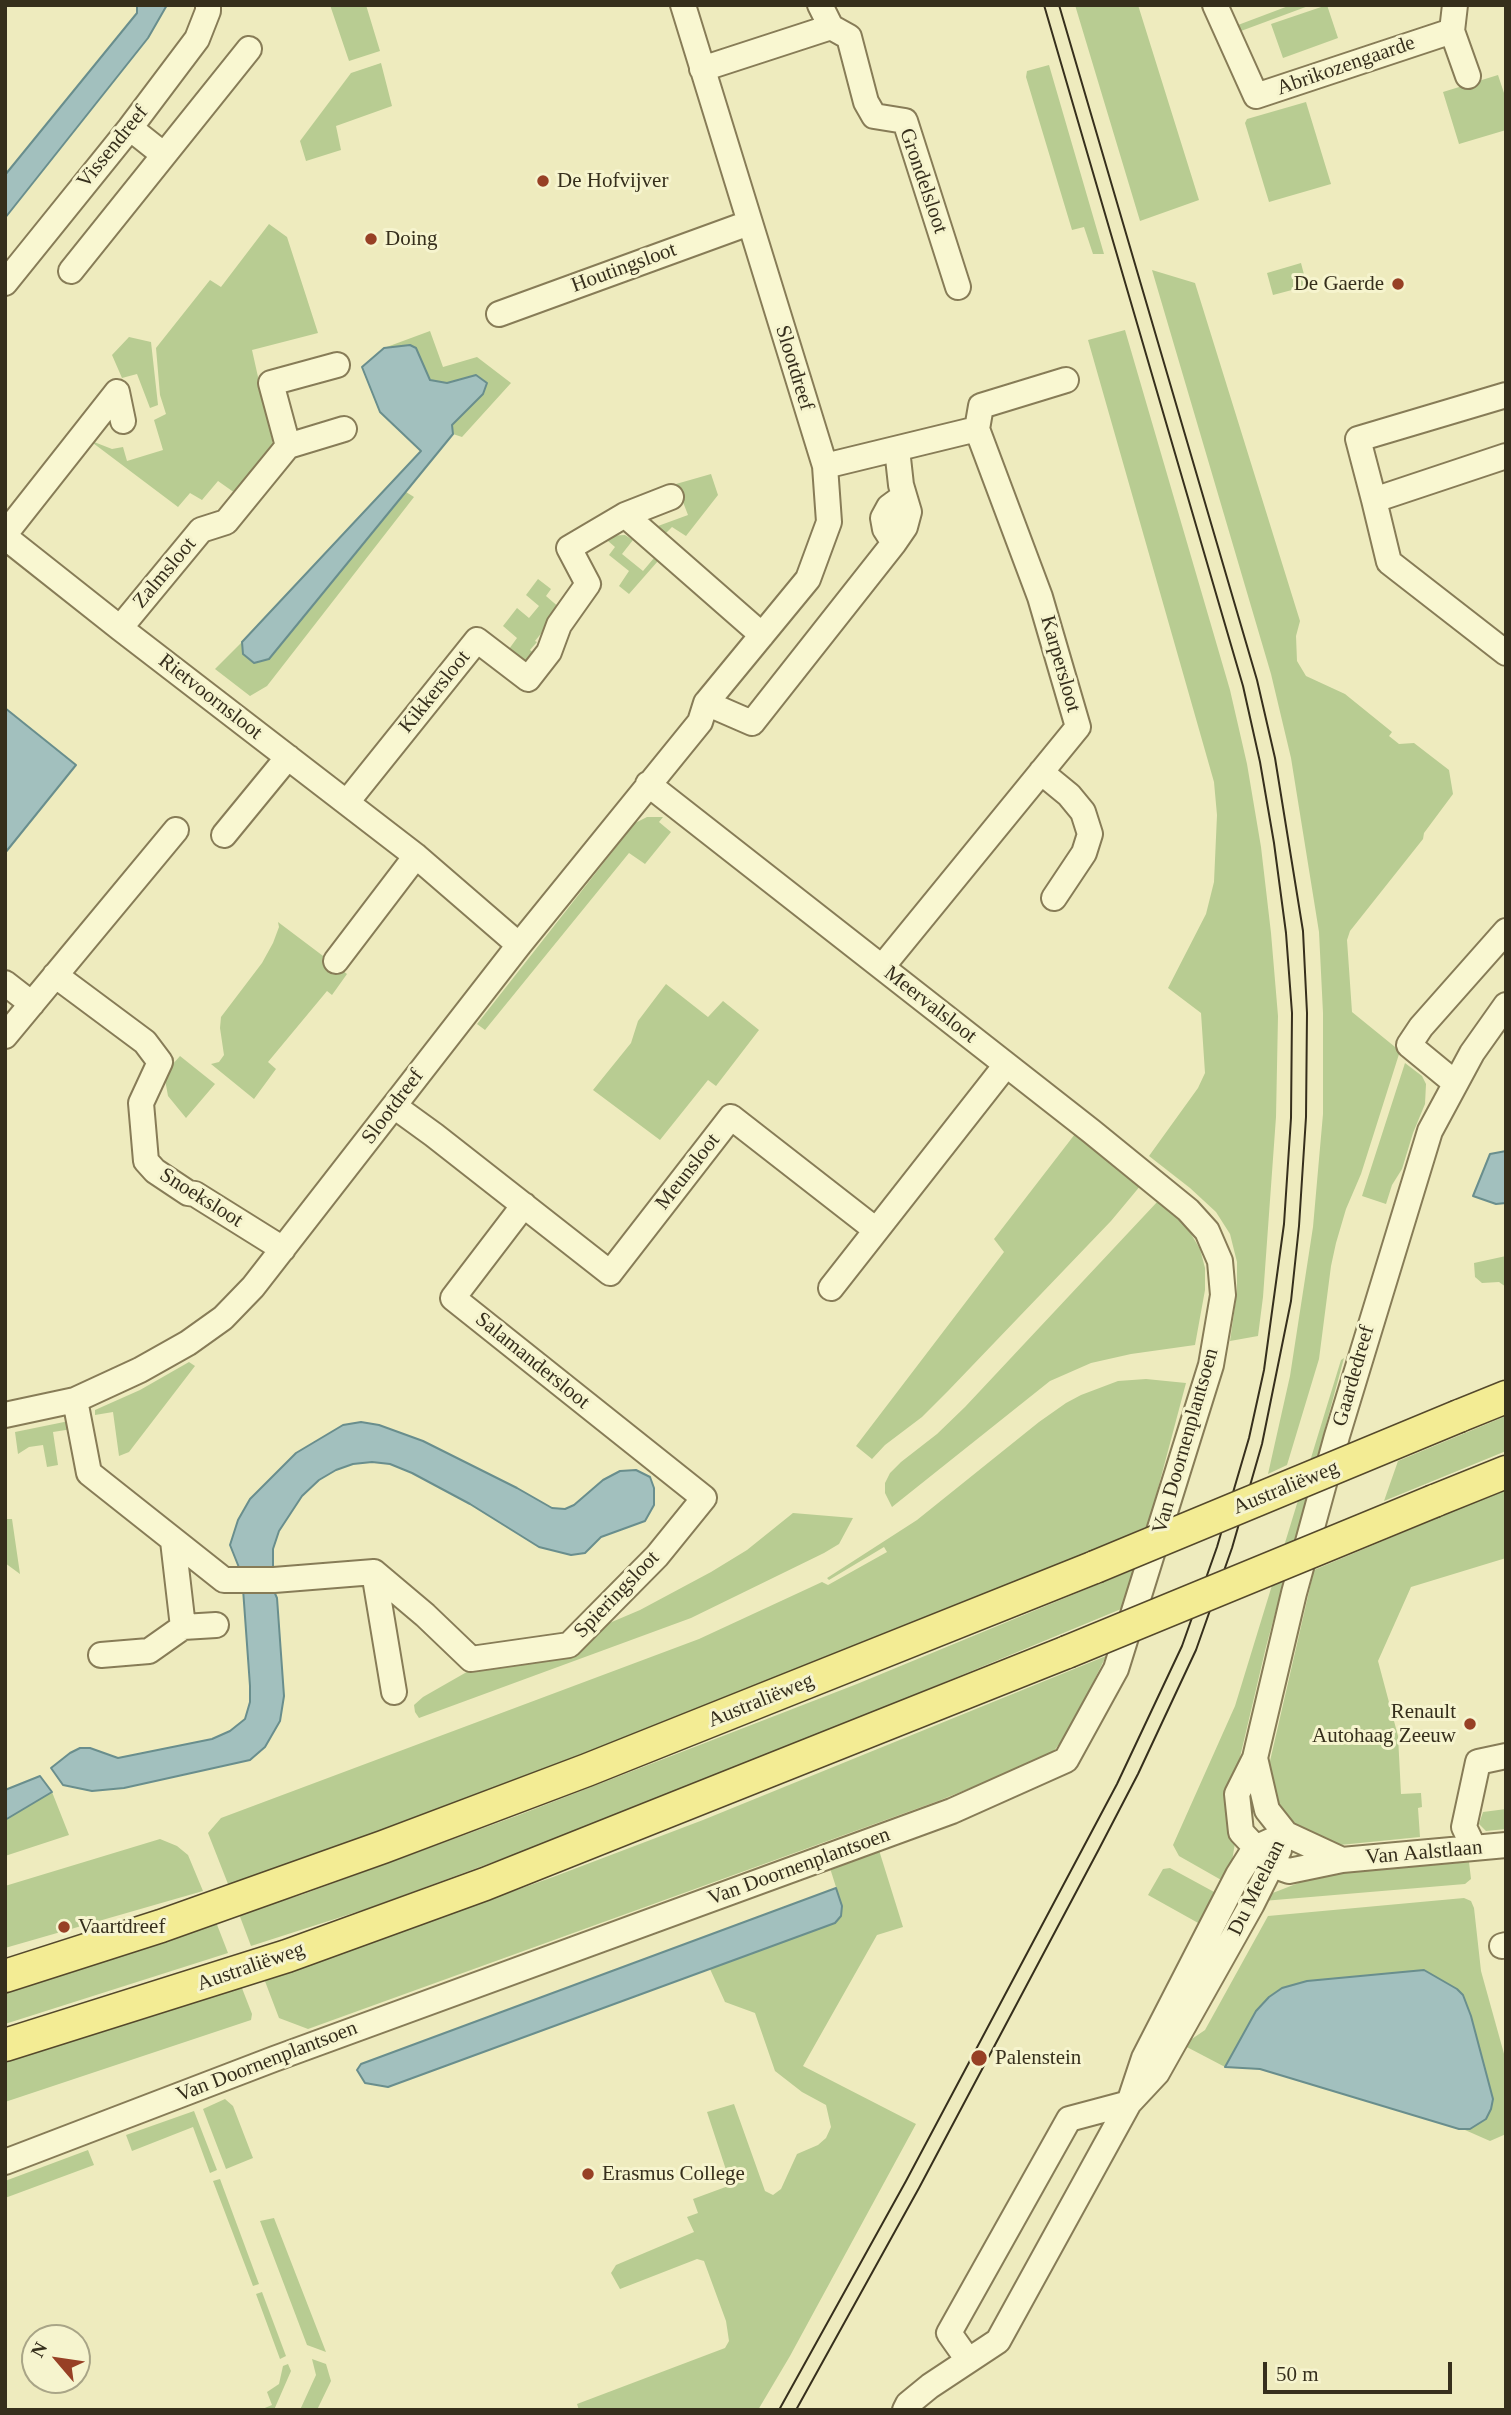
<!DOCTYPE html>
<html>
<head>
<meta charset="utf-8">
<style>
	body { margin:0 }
	#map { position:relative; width:1511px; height:2415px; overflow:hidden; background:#eeebbe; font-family:Georgia,serif }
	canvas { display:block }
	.frame { position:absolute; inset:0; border:7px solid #362f1c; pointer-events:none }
	.north { position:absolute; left:21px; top:2324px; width:70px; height:70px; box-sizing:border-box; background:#f6f4ce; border:2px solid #a9a587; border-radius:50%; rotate:299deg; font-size:19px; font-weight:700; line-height:28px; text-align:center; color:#362f1c }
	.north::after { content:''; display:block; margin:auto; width:24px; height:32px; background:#974025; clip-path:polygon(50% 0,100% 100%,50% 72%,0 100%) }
	.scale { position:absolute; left:1263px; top:2362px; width:189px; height:32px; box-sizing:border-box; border:4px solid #362f1c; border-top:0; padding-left:9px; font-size:21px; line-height:24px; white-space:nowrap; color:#362f1c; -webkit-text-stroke:5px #f6f4ce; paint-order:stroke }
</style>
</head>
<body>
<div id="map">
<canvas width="1511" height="2415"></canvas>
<div class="frame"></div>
<div class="north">N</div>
<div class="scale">50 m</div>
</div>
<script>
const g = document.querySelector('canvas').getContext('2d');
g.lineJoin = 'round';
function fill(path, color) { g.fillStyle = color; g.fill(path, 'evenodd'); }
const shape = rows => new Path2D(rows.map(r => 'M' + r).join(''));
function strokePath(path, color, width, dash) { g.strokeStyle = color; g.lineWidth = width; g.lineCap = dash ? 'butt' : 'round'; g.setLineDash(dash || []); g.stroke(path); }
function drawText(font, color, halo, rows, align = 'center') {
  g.font = font + ' Georgia,serif'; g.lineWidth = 6; g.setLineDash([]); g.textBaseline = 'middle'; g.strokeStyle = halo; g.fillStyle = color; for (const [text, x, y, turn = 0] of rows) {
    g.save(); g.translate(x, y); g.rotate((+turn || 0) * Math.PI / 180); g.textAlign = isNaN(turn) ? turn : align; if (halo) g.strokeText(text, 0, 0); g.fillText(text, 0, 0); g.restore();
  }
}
const green = shape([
	[330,5,366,5,380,51,349,61],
	[1075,5,1138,5,1199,200,1140,221],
	[1291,5,1311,5,1241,31,1238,25],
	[1327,5,1338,38,1283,58,1271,24],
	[381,63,392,106,336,126,341,150,306,161,300,141,351,73],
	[1049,65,1104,254,1093,254,1084,227,1072,230,1026,77,1027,71],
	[1498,75,1506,99,1506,130,1459,144,1443,92],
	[1306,102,1331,184,1269,202,1245,123,1247,119],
	[269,224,287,237,318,333,252,350,273,444,235,493,218,481,202,500,190,493,178,507,89,440,112,449,123,447,127,461,163,450,154,420,166,414,160,395,156,348,210,280,221,287],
	[1301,263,1307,286,1273,295,1267,273],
	[1152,270,1195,283,1300,621,1296,636,1297,661,1306,676,1345,694,1392,732,1389,736,1399,744,1414,743,1449,770,1453,794,1424,833,1423,839,1350,931,1347,940,1352,1012,1400,1051,1361,1174,1346,1209,1336,1243,1331,1266,1319,1359,1287,1465,1268,1474,1290,1376,1313,1227,1323,1114,1323,1013,1319,932,1291,758,1271,674],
	[1125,330,1230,690,1247,764,1261,847,1271,933,1278,1016,1276,1117,1263,1297,1258,1336,1230,1341,1237,1292,1237,1262,1230,1234,1216,1212,1190,1188,1149,1156,1198,1088,1205,1073,1201,1013,1168,988,1206,914,1214,882,1217,815,1214,782,1088,340],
	[430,331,443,367,477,357,511,383,462,437,453,434,452,425,483,394,476,375,447,383,429,381,409,345,384,348],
	[129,337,151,342,158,405,150,408,137,374,122,378,112,355],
	[711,474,718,495,686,536,672,527,663,536,658,526,688,515,676,484],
	[406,492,414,497,267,686,250,696,215,669,242,642,243,654,269,659],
	[625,535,633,540,622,554,643,571,654,558,658,561,629,594,619,586,629,571,609,555,615,547,608,541,606,536],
	[538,579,551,589,546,596,561,609,535,641,537,642,530,650,535,654,526,663,509,649,517,638,503,626,517,608,529,618,539,606,526,595],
	[647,817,663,817,659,822,671,832,645,864,629,853,485,1030,477,1024,635,823],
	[278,922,347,974,332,995,327,991,268,1062,276,1069,254,1099,211,1064,219,1062,224,1055,220,1028,221,1017,262,963,273,943,279,927],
	[666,984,708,1017,723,1001,759,1030,716,1086,708,1080,660,1140,593,1090,631,1043,638,1021],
	[180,1056,215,1084,186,1118,168,1096,164,1074],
	[1405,1063,1422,1076,1426,1084,1425,1104,1413,1133,1402,1169,1392,1185,1386,1204,1362,1196],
	[1075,1134,1141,1185,1111,1221,948,1391,922,1417,885,1445,872,1459,856,1446,1004,1252,994,1239],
	[1158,1201,1172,1211,1188,1229,1200,1249,1205,1268,1205,1290,1195,1345,1131,1354,1091,1363,1050,1381,892,1507,885,1493,885,1483,890,1473,901,1462,937,1434,965,1407],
	[1506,1256,1506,1287,1499,1282,1482,1283,1475,1277,1474,1263],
	[1344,1358,1266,1647,1228,1808,1235,1843,1231,1867,1223,1881,1179,1856,1173,1845,1235,1706,1341,1360],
	[189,1362,195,1366,129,1452,119,1456,113,1412,95,1415,95,1410,140,1390],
	[1146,1379,1186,1383,1148,1526,1099,1548,729,1699,262,1875,228,1884,208,1833,221,1818,699,1639,822,1582,828,1585,887,1552,884,1547,829,1580,827,1578,917,1520,1039,1422,1066,1403,1081,1395,1118,1381],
	[1506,1416,1506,1451,1384,1501,1398,1461],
	[69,1421,72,1429,53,1432,58,1465,47,1467,43,1445,29,1447,18,1454,15,1432],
	[1506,1489,1506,1558,1411,1587,1378,1661,1398,1736,1401,1794,1421,1793,1422,1807,1418,1808,1420,1837,1340,1845,1329,1843,1295,1825,1279,1806,1270,1779,1270,1761,1314,1570],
	[793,1513,853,1518,839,1544,824,1553,691,1618,419,1718,415,1712,414,1705,423,1697,472,1669,593,1630,640,1610,711,1572,747,1550],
	[5,1519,12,1519,20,1574,5,1563],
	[1140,1567,1126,1607,658,1801,369,1908,251,1946,239,1914,301,1895,519,1815,857,1684],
	[1106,1656,1070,1730,1050,1756,938,1801,308,2029,279,2018,263,1976,371,1942,553,1877,703,1820],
	[52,1792,69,1835,5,1856,5,1820],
	[1506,1809,1506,1829,1486,1831,1479,1824,1483,1812],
	[160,1839,177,1846,188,1855,203,1891,5,1948,5,1886],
	[878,1847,903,1927,877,1935,803,2066,916,2124,790,2356,758,2410,579,2410,577,2404,725,2348,729,2341,726,2321,704,2261,697,2259,620,2289,611,2273,616,2265,694,2232,687,2217,698,2213,693,2199,731,2185,707,2112,734,2104,765,2191,773,2195,781,2189,797,2154,818,2145,826,2138,831,2127,826,2105,802,2092,775,2071,755,2013,725,2002,710,1969,835,1923,842,1906,829,1865],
	[1469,1862,1471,1879,1465,1884,1263,1901,1265,1896,1319,1875],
	[1170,1868,1216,1893,1200,1924,1148,1895,1163,1869],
	[1464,1898,1471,1901,1474,1908,1481,1971,1506,2061,1506,2134,1490,2141,1465,2130,1486,2119,1491,2109,1493,2099,1471,2016,1463,1995,1256,2011,1225,2067,1183,2045,1205,2030,1268,1916],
	[216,1922,228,1953,5,2024,5,1988],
	[240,1983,252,2014,251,2020,5,2102,5,2057],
	[225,2099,233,2106,253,2158,226,2169,203,2109],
	[194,2111,217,2170,210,2173,193,2127,132,2151,126,2135],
	[88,2150,94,2165,5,2198,5,2181],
	[220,2179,259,2284,253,2286,213,2181],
	[274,2218,326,2352,307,2345,260,2221],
	[262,2292,286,2356,280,2359,256,2294],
	[312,2359,326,2364,331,2381,317,2410,300,2410,316,2375],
	[288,2364,291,2371,274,2410,260,2410,272,2405,267,2392,279,2384,283,2366]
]);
const water = shape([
	[137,5,167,5,148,38,5,218,5,175,137,13,137,5],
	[410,345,416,348,430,380,447,383,476,375,487,383,483,394,452,425,453,434,269,659,254,663,243,654,242,642,421,451,380,412,362,367,384,348,410,345],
	[5,708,76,765,5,853,5,708],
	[1506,1151,1506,1203,1496,1204,1473,1196,1490,1154,1506,1151],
	[361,1422,379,1425,423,1441,517,1488,552,1508,565,1509,574,1505,603,1480,620,1471,636,1470,650,1477,654,1488,654,1505,645,1521,601,1537,585,1553,571,1555,539,1547,470,1504,412,1473,390,1464,372,1462,353,1464,336,1470,319,1480,302,1496,279,1531,273,1549,273,1589,277,1598,284,1696,280,1721,265,1747,250,1760,124,1788,92,1791,63,1785,51,1768,70,1753,80,1748,90,1748,118,1758,212,1739,230,1731,245,1719,250,1702,250,1686,242,1575,230,1545,238,1520,250,1499,296,1453,343,1425,361,1422],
	[40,1776,52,1792,5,1820,5,1790,40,1776],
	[836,1888,842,1906,841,1916,835,1923,388,2087,365,2083,357,2070,361,2064,836,1888],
	[1424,1970,1457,1989,1463,1995,1471,2016,1493,2099,1491,2109,1486,2119,1470,2129,1459,2129,1260,2069,1225,2067,1256,2011,1269,1997,1282,1988,1307,1981,1424,1970]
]);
const minor = shape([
	[820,5,831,27,849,37,866,102,874,116,905,121,958,287],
	[1215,5,1256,96,1452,31],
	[1455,5,1452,31,1468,76],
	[702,69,831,27],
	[130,128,164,155],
	[71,271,249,49],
	[5,283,130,128,197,39,208,11,208,5],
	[499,314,749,223],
	[288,446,271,383,337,365],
	[1506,456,1374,500,1389,562,1506,653],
	[825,466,977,429,981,406,1066,380],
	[1374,500,1358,439,1506,395],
	[625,515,762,635],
	[5,534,117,392,123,421],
	[5,537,120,628,416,856,519,945],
	[894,543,885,529,883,518,889,507,904,496],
	[120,628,201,530,226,522,288,446,344,429],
	[706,703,752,723,894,543,905,527,909,512,901,485,897,449],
	[1041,772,1069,795,1083,812,1090,834,1084,853,1054,898],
	[347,802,477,640,528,679,549,652,559,625,588,584,569,548,625,515,671,497],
	[224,835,288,757],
	[336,961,416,856],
	[882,967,1078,727,1040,597,977,429],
	[55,975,145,1042,160,1062,141,1103,146,1161,155,1171,188,1193,195,1194,283,1249],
	[5,983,32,1004],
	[1506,1005,1472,1053,1430,1131,1337,1436,1294,1593,1255,1758,1237,1794,1241,1832,1272,1865,1289,1871,1342,1860,1506,1845],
	[5,1036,176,830],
	[1454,1082,1409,1045,1421,1027,1506,931],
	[394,1106,434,1135,610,1273,731,1117,876,1230],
	[831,1288,1006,1065],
	[75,1400,89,1473,224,1580,274,1580,374,1572,425,1615,471,1659,569,1645,657,1556,704,1498,453,1298,524,1205],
	[5,1415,75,1400,140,1370,188,1343,223,1318,253,1287,519,945,700,722,706,703,808,579,829,522,825,466,683,5],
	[173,1541,183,1627,216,1625],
	[374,1572,394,1692],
	[101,1655,149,1651,183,1627],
	[1255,1758,1267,1810,1286,1834,1342,1860],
	[1474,1848,1464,1827,1478,1762,1506,1756],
	[1502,1946,1506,1945],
	[5,2162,274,2059,952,1811,1066,1760,1116,1669,1211,1365,1223,1295,1220,1261,1207,1231,1188,1210,1091,1131,648,784],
	[968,2360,949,2333,1069,2119,1129,2103,1157,2073,1252,1904,1279,1850],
	[905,2410,908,2404,930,2386,998,2341,1129,2103,1144,2058,1238,1875,1255,1848,1286,1834]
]);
const major = shape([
	[1459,1416,1506,1397],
	[1434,1501,1506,1472],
	[5,1976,161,1926,383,1847,587,1770,1095,1567],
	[5,2045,287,1956,485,1884,1067,1652]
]);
const tram = shape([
	[779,2410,906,2181,1117,1784,1182,1646,1217,1547,1249,1438,1264,1370,1284,1224,1291,1118,1292,1013,1286,933,1274,843,1260,762,1243,686,1044,5],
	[796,2410,919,2188,1099,1849,1138,1774,1196,1650,1232,1548,1262,1444,1291,1301,1299,1226,1306,1117,1307,1013,1303,931,1275,758,1257,680,1059,5]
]);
const majorBridge = shape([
	[1095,1567,1459,1416],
	[1067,1652,1434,1501]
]);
const markers = [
	[543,181,7,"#974025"],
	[371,239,7,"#974025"],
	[1398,284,7,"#974025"],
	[1470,1724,7,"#974025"],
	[64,1927,7,"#974025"],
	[979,2058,9,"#974025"],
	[588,2174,7,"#974025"]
];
const streetNames = [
	["Abrikozengaarde",1346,66,-19],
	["Vissendreef",113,147,-51],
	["Grondelsloot",923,181,71],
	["Houtingsloot",624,268,-20],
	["Slootdreef",794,368,73],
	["Zalmsloot",165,573,-50],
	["Karpersloot",1060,664,74],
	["Kikkersloot",435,692,-51],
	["Rietvoornsloot",210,697,38],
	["Meervalsloot",930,1005,38],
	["Slootdreef",393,1107,-53],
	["Meunsloot",688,1172,-52],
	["Snoeksloot",201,1198,32],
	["Salamandersloot",532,1361,39],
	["Gaardedreef",1354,1376,-74],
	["Van Doornenplantsoen",1186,1441,-74],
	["Australiëweg",1286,1488,-22],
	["Spieringsloot",617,1595,-46],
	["Australiëweg",761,1701,-22],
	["Van Aalstlaan",1424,1853,-5],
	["Van Doornenplantsoen",799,1867,-20],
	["Du Meelaan",1257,1888,-64],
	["Australiëweg",251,1967,-19],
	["Van Doornenplantsoen",267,2062,-21]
];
const poiNames = [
	["De Hofvijver",557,181],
	["Doing",385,239],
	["De Gaerde",1384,284,"right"],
	["Renault",1456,1712,"right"],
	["Autohaag Zeeuw",1456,1736,"right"],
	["Vaartdreef",78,1927],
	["Palenstein",995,2058],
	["Erasmus College",602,2174]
];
fill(green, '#b8cc92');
fill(water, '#a2c0be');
strokePath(water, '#698e8d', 2);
strokePath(minor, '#877c57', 28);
strokePath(major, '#54482b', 35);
strokePath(minor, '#f9f7d1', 24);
strokePath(major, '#f3ec94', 32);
strokePath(tram, '#362f1c', 2);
strokePath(majorBridge, '#54482b', 35, []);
strokePath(majorBridge, '#f3ec94', 32);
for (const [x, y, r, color] of markers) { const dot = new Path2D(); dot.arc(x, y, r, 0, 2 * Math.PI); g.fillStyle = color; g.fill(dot); strokePath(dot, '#f6f4ce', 2.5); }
drawText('21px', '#362f1c', '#f6f4ce', streetNames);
drawText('21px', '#362f1c', '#f6f4ce', poiNames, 'left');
</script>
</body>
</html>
